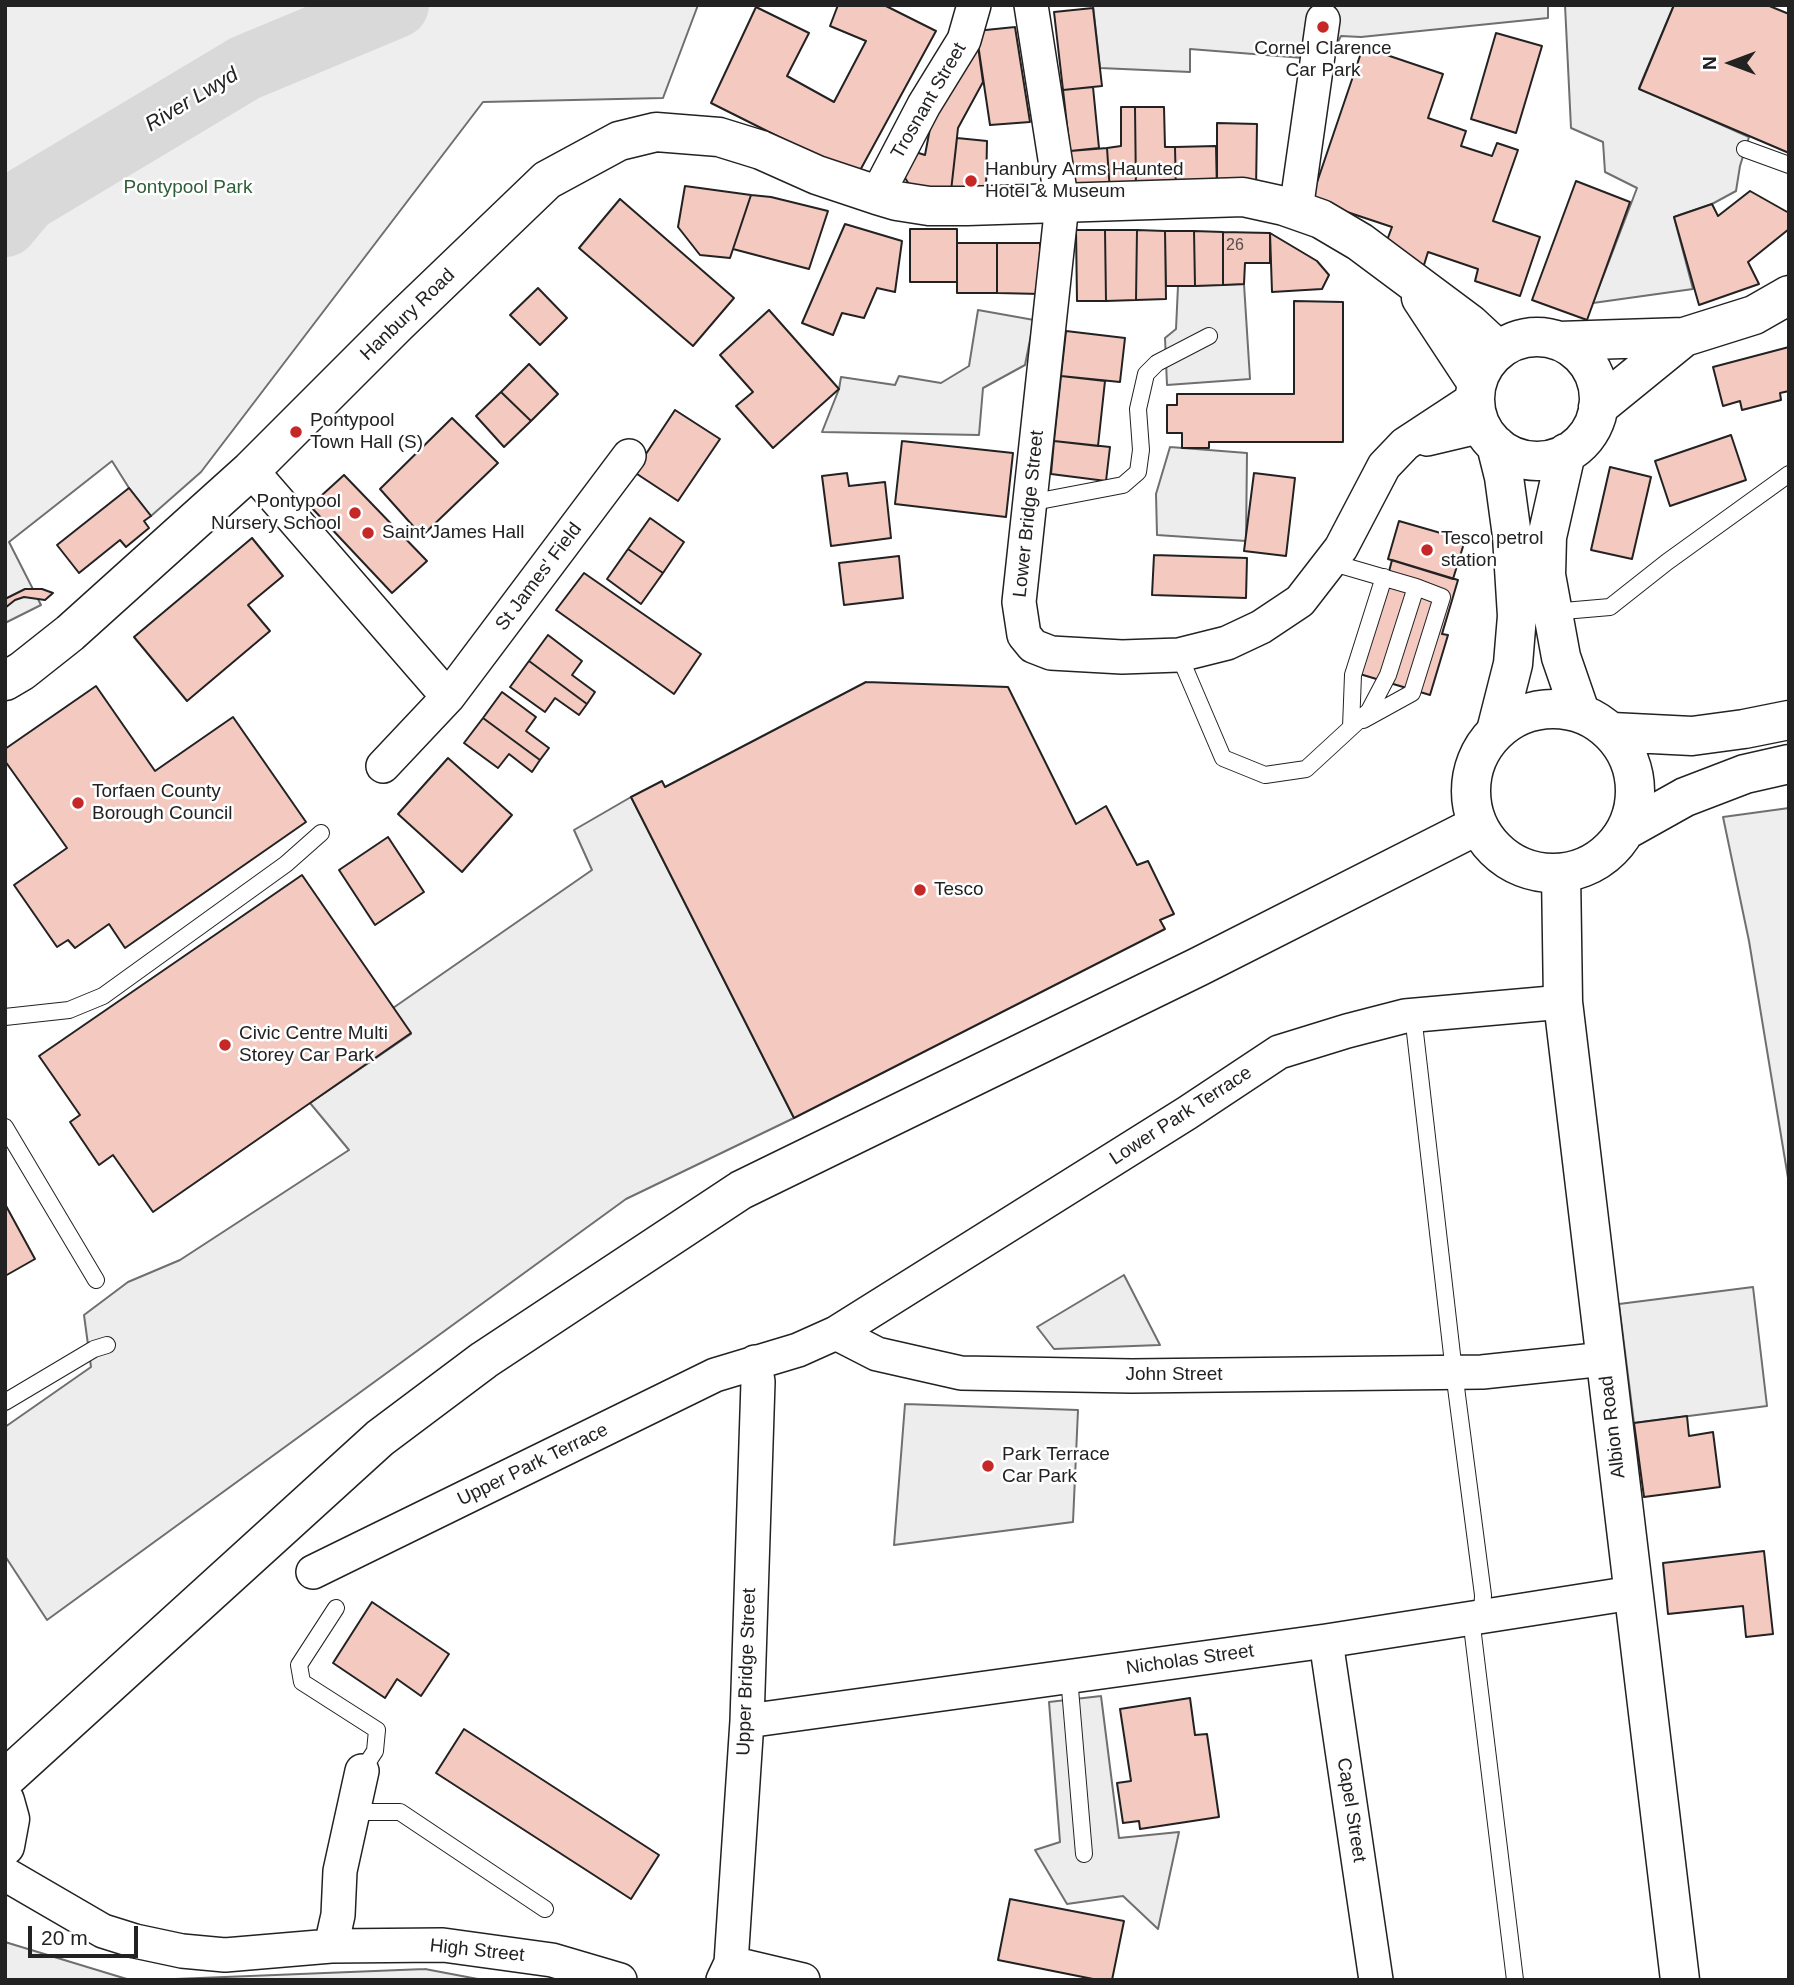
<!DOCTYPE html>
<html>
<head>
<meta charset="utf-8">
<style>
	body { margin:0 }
	#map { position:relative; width:1794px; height:1985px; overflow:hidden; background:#fff; font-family:Arial,sans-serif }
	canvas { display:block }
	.frame { position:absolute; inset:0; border:7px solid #222; pointer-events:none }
	.north { position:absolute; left:1696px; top:28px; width:70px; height:70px; -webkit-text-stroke:5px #fff; paint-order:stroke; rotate:270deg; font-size:19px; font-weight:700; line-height:28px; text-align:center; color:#222 }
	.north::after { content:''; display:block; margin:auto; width:24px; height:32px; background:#222; clip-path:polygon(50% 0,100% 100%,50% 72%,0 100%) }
	.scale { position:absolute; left:28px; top:1926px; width:110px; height:32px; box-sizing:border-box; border:4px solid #222; border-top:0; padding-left:9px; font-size:21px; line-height:24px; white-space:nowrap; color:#222; -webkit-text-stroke:5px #fff; paint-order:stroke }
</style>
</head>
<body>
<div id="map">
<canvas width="1794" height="1985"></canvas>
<div class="frame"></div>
<div class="north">N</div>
<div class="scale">20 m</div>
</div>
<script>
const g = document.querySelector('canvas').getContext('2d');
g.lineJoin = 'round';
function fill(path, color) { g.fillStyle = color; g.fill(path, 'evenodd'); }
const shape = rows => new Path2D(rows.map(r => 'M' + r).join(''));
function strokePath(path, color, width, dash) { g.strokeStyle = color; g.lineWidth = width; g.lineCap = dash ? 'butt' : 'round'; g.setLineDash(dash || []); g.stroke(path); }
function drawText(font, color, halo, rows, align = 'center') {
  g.font = font + ' Arial,sans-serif'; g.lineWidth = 5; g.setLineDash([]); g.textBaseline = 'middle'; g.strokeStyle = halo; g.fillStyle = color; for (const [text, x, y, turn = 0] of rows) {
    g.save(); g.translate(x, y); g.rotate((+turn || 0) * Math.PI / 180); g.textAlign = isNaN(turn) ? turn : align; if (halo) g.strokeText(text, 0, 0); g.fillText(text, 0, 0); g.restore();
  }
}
const green = shape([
	[5,5,698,5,663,98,483,102,201,472,151,516,129,488,112,461,9,542,41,605,5,623,5,5],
	[1789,808,1789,1184,1749,941,1723,817,1789,808],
	[5,1942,130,1980,5,1980,5,1942],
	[425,1969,483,1980,150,1980,425,1969]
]);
const parking = shape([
	[1093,5,1548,5,1548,18,1361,37,1341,36,1329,60,1190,49,1190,72,1100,68,1093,5],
	[1565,5,1674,5,1639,88,1749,137,1740,166,1736,191,1712,204,1674,217,1693,289,1593,303,1637,188,1605,172,1603,142,1571,128,1565,5],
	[1244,284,1250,379,1167,385,1165,338,1176,329,1178,286,1244,284],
	[978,310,1034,320,1025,365,983,388,979,435,822,432,839,389,841,377,895,385,899,376,941,383,969,366,978,310],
	[1170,447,1247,453,1246,541,1157,535,1156,494,1170,447],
	[631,797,794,1118,626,1199,47,1620,5,1556,5,1427,91,1367,84,1315,128,1282,180,1260,349,1150,310,1103,411,1034,393,1008,592,870,574,830,631,797],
	[1124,1275,1160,1345,1054,1349,1037,1327,1124,1275],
	[1753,1287,1767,1406,1634,1423,1619,1304,1753,1287],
	[905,1404,1078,1410,1073,1522,894,1545,905,1404],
	[1101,1696,1119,1838,1179,1832,1158,1929,1123,1896,1067,1904,1035,1850,1060,1842,1049,1702,1101,1696]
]);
const river = shape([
	[5,224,26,199,245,68,396,5]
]);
const building = shape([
	[838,5,884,5,936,31,857,176,711,103,756,7,809,33,787,76,834,102,866,41,830,26,838,5],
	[1674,5,1767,5,1789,14,1789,153,1639,89,1674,5],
	[1093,8,1102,86,1063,90,1054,12,1093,8],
	[1015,27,1030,122,990,125,976,31,1015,27],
	[1496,33,1542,46,1516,133,1471,119,1496,33],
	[978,46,983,82,958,128,951,191,909,184,905,178,909,150,925,155,931,123,978,46],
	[1363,47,1443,74,1428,118,1466,131,1461,146,1492,156,1497,143,1518,150,1493,221,1540,237,1520,296,1475,281,1478,269,1428,252,1424,265,1383,251,1392,227,1311,200,1363,47],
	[1093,87,1099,148,1070,151,1063,90,1093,87],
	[1121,107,1135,107,1136,191,1110,192,1107,148,1121,146,1121,107],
	[1135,107,1164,107,1165,147,1175,147,1176,192,1136,191,1135,107],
	[1217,123,1257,124,1256,191,1217,192,1217,123],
	[957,138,987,141,986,191,951,191,957,138],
	[1216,146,1217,192,1176,192,1175,147,1216,146],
	[1107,148,1110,192,1074,194,1070,151,1107,148],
	[1576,181,1630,202,1587,320,1532,300,1576,181],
	[685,186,751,195,730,258,700,255,678,227,685,186],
	[1750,191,1789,213,1789,229,1748,262,1759,284,1699,305,1674,217,1712,204,1718,216,1750,191],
	[751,195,771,197,828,211,809,269,733,249,751,195],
	[620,199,734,298,693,346,579,248,620,199],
	[845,224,902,241,895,292,877,288,864,318,842,313,833,335,802,323,845,224],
	[910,229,957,229,957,282,910,282,910,229],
	[1076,230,1105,230,1106,301,1077,301,1076,230],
	[1105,230,1137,230,1136,300,1106,301,1105,230],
	[1137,230,1165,231,1166,299,1136,300,1137,230],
	[1165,231,1194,231,1195,286,1166,286,1165,231],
	[1194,231,1223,232,1223,285,1195,286,1194,231],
	[1223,232,1270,233,1270,263,1245,263,1244,284,1223,285,1223,232],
	[1270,233,1317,261,1329,275,1322,289,1272,292,1270,233],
	[957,243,997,243,997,293,957,293,957,243],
	[997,243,1040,243,1041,294,997,293,997,243],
	[538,288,567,318,540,345,510,315,538,288],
	[1294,301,1343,302,1343,442,1209,442,1209,448,1182,448,1182,433,1167,433,1167,405,1177,405,1177,394,1294,394,1294,301],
	[769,310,839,389,773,448,736,406,753,392,720,355,769,310],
	[1066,331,1125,338,1120,382,1061,376,1066,331],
	[1789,347,1789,391,1780,393,1781,400,1742,410,1740,401,1723,406,1713,367,1789,347],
	[529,364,558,394,531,421,501,392,529,364],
	[1061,376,1105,381,1098,446,1054,441,1061,376],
	[501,392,531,421,504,447,476,416,501,392],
	[675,410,720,439,678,501,634,472,675,410],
	[452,418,498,463,422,536,380,489,452,418],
	[1731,435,1746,480,1670,506,1655,461,1731,435],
	[902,441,1013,453,1006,517,895,504,902,441],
	[1054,441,1110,447,1106,481,1051,474,1054,441],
	[1610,467,1651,477,1632,559,1591,550,1610,467],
	[847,473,849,486,885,482,891,538,831,546,822,476,847,473],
	[1254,473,1295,478,1286,556,1244,551,1254,473],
	[344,475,427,561,392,593,310,506,344,475],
	[129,488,151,516,144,521,149,528,126,547,120,540,79,573,57,545,129,488],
	[650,518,684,542,663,573,628,549,650,518],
	[1399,521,1465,540,1453,579,1388,559,1399,521],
	[252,538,283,576,248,605,270,631,187,701,134,637,252,538],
	[628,549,663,573,641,604,607,579,628,549],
	[1154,555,1247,558,1246,598,1152,595,1154,555],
	[899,556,903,598,844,605,839,563,899,556],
	[1392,560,1458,580,1442,634,1448,635,1430,695,1353,672,1380,606,1392,560],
	[584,573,701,654,674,694,556,610,584,573],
	[25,589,42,589,53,593,45,600,24,597,15,600,5,608,5,599,25,589],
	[548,635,582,661,572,675,595,692,587,704,529,661,548,635],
	[529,661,587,704,579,715,555,698,545,712,510,687,529,661],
	[866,682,1008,687,1076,824,1106,806,1137,865,1148,861,1174,914,1160,920,1165,929,794,1118,631,797,662,781,665,787,866,682],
	[96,686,155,771,233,717,306,822,125,948,109,924,75,948,68,940,57,947,14,885,67,848,5,761,5,749,96,686],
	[502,692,536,717,526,731,549,748,540,760,483,718,502,692],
	[483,718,540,760,532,772,509,754,498,768,464,743,483,718],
	[448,758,512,815,462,872,398,814,448,758],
	[388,837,424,892,375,925,339,870,388,837],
	[302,875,411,1033,153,1212,113,1155,99,1165,70,1122,80,1115,39,1056,302,875],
	[5,1204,35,1259,5,1276,5,1204],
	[1687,1416,1689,1436,1713,1432,1720,1487,1644,1497,1634,1423,1687,1416],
	[1764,1551,1773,1634,1746,1637,1743,1606,1668,1614,1663,1563,1764,1551],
	[372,1602,449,1654,421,1696,397,1679,385,1698,333,1663,372,1602],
	[1190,1698,1195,1735,1207,1734,1219,1817,1140,1829,1139,1821,1123,1823,1117,1783,1131,1781,1120,1709,1190,1698],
	[464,1729,659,1855,631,1899,436,1773,464,1729],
	[1010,1899,1124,1921,1112,1980,1098,1980,998,1960,1010,1899]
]);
const lane = shape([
	[1745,149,1789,165],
	[1029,503,1123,485,1138,472,1141,450,1138,409,1146,374,1157,363,1209,336],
	[1552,612,1610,607,1667,562,1789,474],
	[1179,655,1223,758,1265,775,1306,769,1369,711,1388,675,1416,587,1330,562],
	[1363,720,1412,693,1442,597,1416,587],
	[1351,727,1353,675,1384,577],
	[1413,1015,1454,1372,1483,1595,1482,1617],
	[5,1017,69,1010,103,996,286,864,321,833],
	[5,1127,96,1280],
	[5,1402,94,1349,107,1345],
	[336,1608,299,1665,302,1682,377,1730,375,1751,362,1771],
	[1471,1618,1515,1980],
	[1069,1677,1084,1854],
	[353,1812,400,1812,545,1909]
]);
const street = shape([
	[1031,5,1062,204,1019,602,1024,635,1033,646,1051,653,1122,657,1179,655,1227,643,1261,627,1300,601,1341,548,1384,466,1405,444,1475,398],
	[877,195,924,105,964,40,974,5],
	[1296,210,1323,20],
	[1427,439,1482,426],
	[251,470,448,697],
	[383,766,448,697,629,456],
	[836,1333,1187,1113,1279,1052,1347,1031,1405,1016,1563,1002],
	[313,1572,715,1375,798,1350,836,1333,877,1354,961,1373,1132,1376,1482,1372,1605,1359],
	[1326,1641,1376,1980],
	[747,1721,1326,1641,1632,1593],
	[5,1874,103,1931,135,1941,182,1951,225,1955,331,1946,443,1945,552,1960,620,1980],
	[331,1946,338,1915,340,1871,362,1771],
	[731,1963,803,1980],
	[723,1980,731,1963,747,1721,758,1382,755,1362]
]);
const secondary = shape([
	[1421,298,1477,383],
	'1475 399a62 62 0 1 1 124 0a62 62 0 1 1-124 0Z',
	[1559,341,1684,337,1754,315,1789,295],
	[1598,407,1684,337],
	[1496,445,1504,477,1512,536,1517,616,1513,664,1496,731],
	[1566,453,1547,537,1546,575,1561,657,1580,712],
	[5,681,22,671,70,633,251,470,397,324,547,180,619,141,656,132,719,137,761,150,817,175,877,195,897,201,929,206,967,206,1243,197,1284,206,1321,219,1360,242,1470,324,1498,350],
	[1561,873,1563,1002,1680,1980]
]);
const primary = shape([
	'1471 791a82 82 0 1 1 164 0a82 82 0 1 1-164 0Z',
	[1612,732,1692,736,1744,729,1789,720],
	[1626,830,1685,797,1745,774,1789,764],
	[5,1779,380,1438,484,1360,741,1190,1198,967,1478,825],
	[5,1801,10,1819,5,1846]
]);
const markers = [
	[1323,27,7,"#c62828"],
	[971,181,7,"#c62828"],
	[296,432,7,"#c62828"],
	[355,513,7,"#c62828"],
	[368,533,7,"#c62828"],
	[1427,550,7,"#c62828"],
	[78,803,7,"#c62828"],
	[920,890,7,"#c62828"],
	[225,1045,7,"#c62828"],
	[988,1466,7,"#c62828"]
];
const numberNames = [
	["26",1235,246]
];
const poiNames = [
	["Cornel Clarence",1323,49,"center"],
	["Car Park",1323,71,"center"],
	["Hanbury Arms Haunted",985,170],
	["Hotel & Museum",985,192],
	["Pontypool",310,421],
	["Town Hall (S)",310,443],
	["Pontypool",341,502,"right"],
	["Nursery School",341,524,"right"],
	["Saint James Hall",382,533],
	["Tesco petrol",1441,539],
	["station",1441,561],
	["Torfaen County",92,792],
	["Borough Council",92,814],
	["Tesco",934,890],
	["Civic Centre Multi",239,1034],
	["Storey Car Park",239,1056],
	["Park Terrace",1002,1455],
	["Car Park",1002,1477]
];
const streetNames = [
	["Trosnant Street",929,101,-60],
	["Hanbury Road",408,315,-44],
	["Lower Bridge Street",1029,514,-84],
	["St James' Field",539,577,-53],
	["Lower Park Terrace",1181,1116,-33],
	["John Street",1174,1375],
	["Albion Road",1613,1427,-97],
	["Upper Park Terrace",533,1465,-26],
	["Nicholas Street",1190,1660,-8],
	["Upper Bridge Street",747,1672,-88],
	["Capel Street",1351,1810,81],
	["High Street",477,1951,6]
];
const parkNames = [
	["Pontypool Park",188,188]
];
const waterNames = [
	["River Lwyd",192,100,-31]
];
fill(green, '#eee');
strokePath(green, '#6f6f6f', 2);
fill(parking, '#ededed');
strokePath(parking, '#6f6f6f', 2);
strokePath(river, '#d9d9d9', 66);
fill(building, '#f3c9c0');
strokePath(building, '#222', 2);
strokePath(lane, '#222', 18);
strokePath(street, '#222', 36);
strokePath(secondary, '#222', 41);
strokePath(primary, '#222', 41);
strokePath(lane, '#fff', 16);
strokePath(street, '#fff', 33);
strokePath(secondary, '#fff', 38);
strokePath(primary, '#fff', 38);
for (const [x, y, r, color] of markers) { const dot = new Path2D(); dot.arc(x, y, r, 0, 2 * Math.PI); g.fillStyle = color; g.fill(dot); strokePath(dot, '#fff', 2.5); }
drawText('16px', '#564c4a', null, numberNames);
drawText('19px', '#222', '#fff', poiNames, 'left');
drawText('19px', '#222', '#fff', streetNames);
drawText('19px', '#2f5e38', '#fff', parkNames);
drawText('italic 21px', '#222', '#fff', waterNames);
</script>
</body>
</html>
